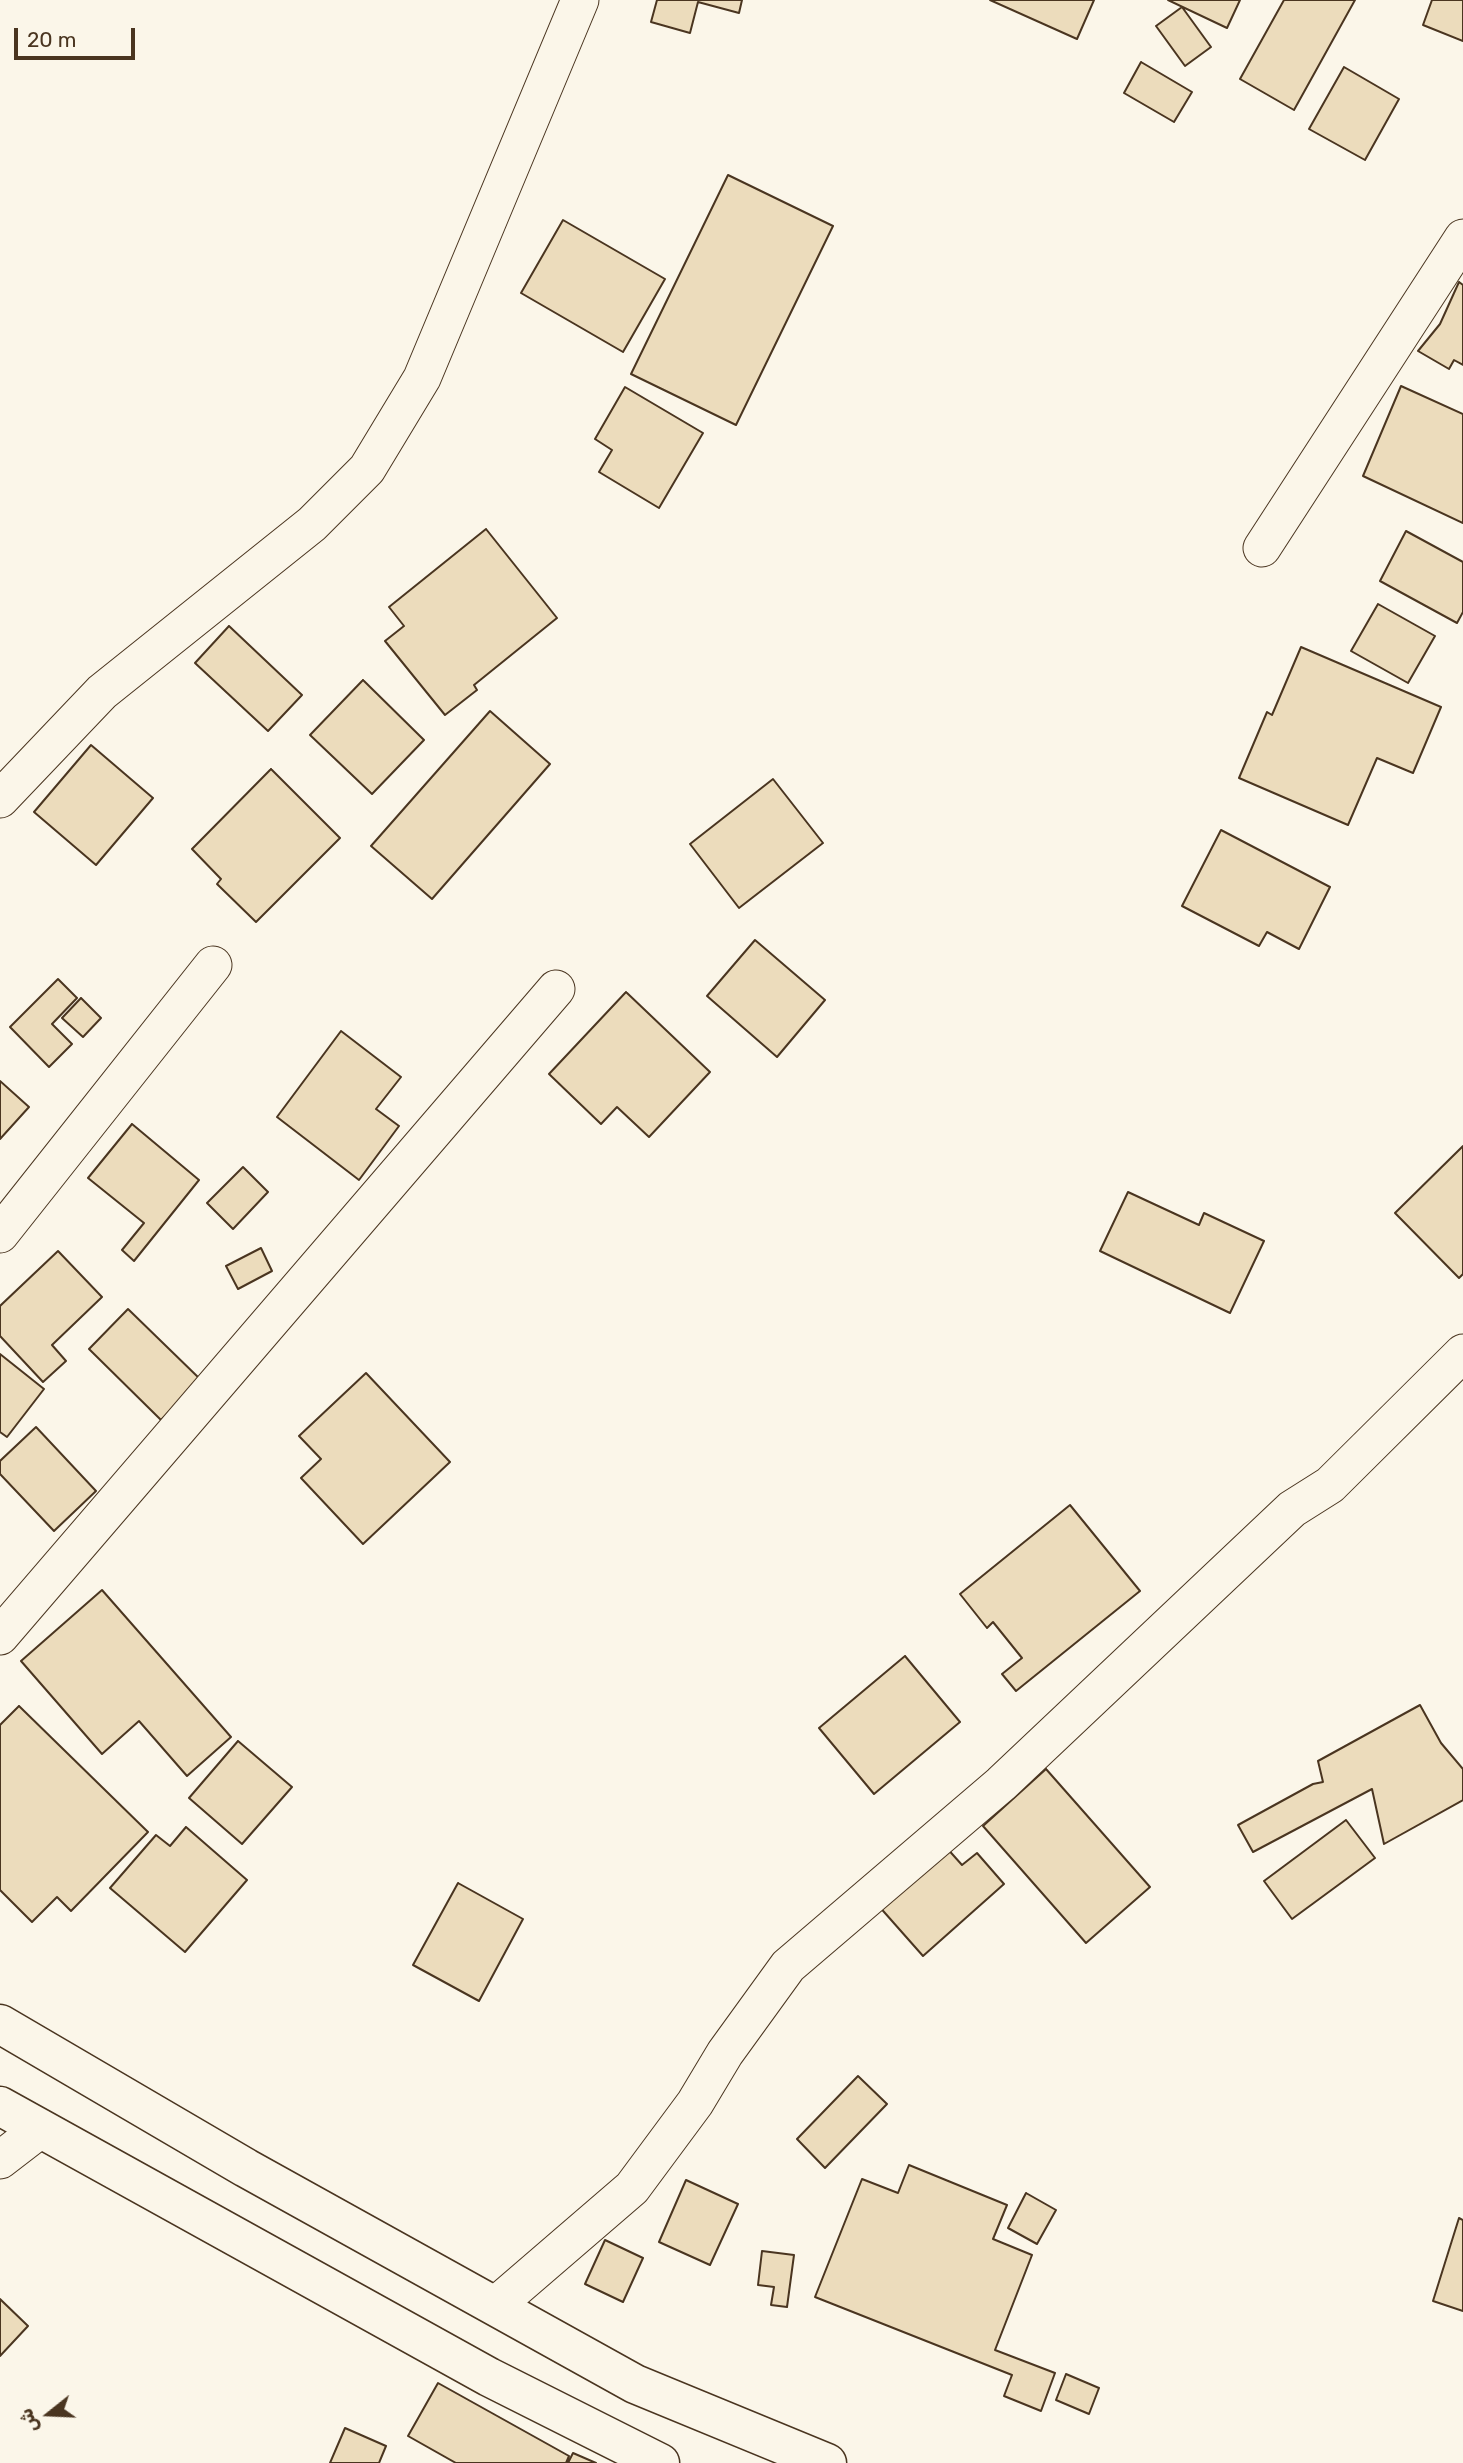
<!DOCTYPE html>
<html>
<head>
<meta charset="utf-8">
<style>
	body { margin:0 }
	#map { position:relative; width:1463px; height:2463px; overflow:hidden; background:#fbf6e9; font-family:Rubik,Vazirmatn,sans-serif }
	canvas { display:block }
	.north { position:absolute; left:14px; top:2379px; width:70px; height:70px; -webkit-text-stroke:5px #fbf6e9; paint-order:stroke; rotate:252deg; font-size:19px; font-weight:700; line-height:28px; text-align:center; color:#4a3520 }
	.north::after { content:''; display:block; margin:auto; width:24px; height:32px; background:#4a3520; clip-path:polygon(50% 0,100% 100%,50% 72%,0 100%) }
	.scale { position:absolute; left:14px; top:28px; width:121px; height:32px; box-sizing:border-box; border:4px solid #4a3520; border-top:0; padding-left:9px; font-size:21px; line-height:24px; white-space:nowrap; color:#4a3520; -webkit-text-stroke:5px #fbf6e9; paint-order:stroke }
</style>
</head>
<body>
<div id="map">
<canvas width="1463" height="2463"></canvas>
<div class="north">ش</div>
<div class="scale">20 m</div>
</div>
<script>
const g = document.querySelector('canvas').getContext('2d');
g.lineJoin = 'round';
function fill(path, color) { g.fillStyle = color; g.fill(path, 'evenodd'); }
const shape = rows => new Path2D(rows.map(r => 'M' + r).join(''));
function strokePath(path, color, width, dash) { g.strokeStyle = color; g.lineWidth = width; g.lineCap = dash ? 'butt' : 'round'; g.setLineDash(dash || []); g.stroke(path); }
const building = shape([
	[657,0,742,0,739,13,698,2,690,33,651,22,657,0],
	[990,0,1094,0,1077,39,990,0],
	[1168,0,1240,0,1227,28,1168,0],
	[1284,0,1355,0,1294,110,1240,79,1284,0],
	[1432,0,1463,0,1463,41,1423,25,1432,0],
	[1182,7,1211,47,1185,66,1156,26,1182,7],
	[1141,62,1192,92,1174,122,1124,93,1141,62],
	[1344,67,1399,99,1365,160,1309,129,1344,67],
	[728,175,833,226,736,425,631,374,728,175],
	[563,220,665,279,623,352,521,293,563,220],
	[1459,282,1463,285,1463,365,1454,360,1449,369,1418,351,1440,324,1459,282],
	[1401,386,1463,414,1463,523,1363,476,1401,386],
	[625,387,703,433,659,508,599,472,612,450,595,439,625,387],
	[486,529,557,618,474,685,477,690,445,715,385,641,404,626,389,607,486,529],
	[1406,531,1463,562,1463,612,1457,623,1380,581,1406,531],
	[1378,604,1435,636,1408,683,1351,651,1378,604],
	[229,626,302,695,268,731,195,663,229,626],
	[1301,647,1441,707,1413,773,1377,758,1348,825,1239,778,1267,712,1272,715,1301,647],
	[363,680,424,740,372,794,310,735,363,680],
	[490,711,550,764,432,899,371,846,490,711],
	[91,745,153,798,96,865,34,812,91,745],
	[271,769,340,838,256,922,217,884,221,879,192,849,271,769],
	[773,779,823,843,739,908,690,844,773,779],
	[1221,830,1330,887,1299,949,1267,932,1259,946,1182,906,1221,830],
	[755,940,825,1000,777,1057,707,996,755,940],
	[58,979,77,998,52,1024,72,1044,49,1067,10,1027,58,979],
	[626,992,710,1072,649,1137,617,1107,601,1124,549,1074,626,992],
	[81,998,101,1018,83,1037,62,1018,81,998],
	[341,1031,401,1077,376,1109,399,1126,359,1180,277,1117,341,1031],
	[0,1081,29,1107,0,1139,0,1081],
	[132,1124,199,1180,134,1261,122,1250,144,1223,88,1178,132,1124],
	[1463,1146,1463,1274,1459,1278,1395,1213,1463,1146],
	[243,1167,268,1192,233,1229,207,1203,243,1167],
	[1128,1192,1199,1225,1204,1213,1264,1241,1230,1313,1100,1251,1128,1192],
	[261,1248,272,1271,238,1289,226,1266,261,1248],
	[58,1251,102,1297,52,1345,66,1361,43,1382,0,1336,0,1306,58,1251],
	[128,1309,201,1380,161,1420,89,1349,128,1309],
	[0,1354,44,1389,7,1437,0,1432,0,1354],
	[366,1373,450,1462,363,1544,301,1478,321,1459,299,1436,366,1373],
	[36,1427,96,1491,54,1531,0,1474,0,1461,36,1427],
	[1070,1505,1140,1591,1016,1691,1002,1674,1022,1658,993,1622,987,1628,960,1594,1070,1505],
	[102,1590,231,1737,187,1776,139,1721,102,1754,21,1661,102,1590],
	[905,1656,960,1722,874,1794,819,1728,905,1656],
	[1420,1705,1441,1743,1463,1769,1463,1800,1384,1844,1372,1789,1253,1852,1238,1825,1313,1784,1323,1782,1318,1761,1420,1705],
	[19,1706,148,1832,71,1911,57,1897,32,1922,0,1890,0,1725,19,1706],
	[238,1741,292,1787,242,1844,189,1798,238,1741],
	[1046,1769,1150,1887,1086,1943,983,1826,1046,1769],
	[1346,1820,1375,1858,1292,1919,1264,1881,1346,1820],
	[186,1827,247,1880,185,1952,110,1888,156,1835,170,1846,186,1827],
	[945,1846,962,1865,977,1853,1004,1884,923,1956,877,1904,945,1846],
	[458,1883,523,1919,479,2001,413,1965,458,1883],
	[858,2076,887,2104,825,2168,797,2139,858,2076],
	[909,2165,1007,2205,993,2239,1032,2255,995,2350,1055,2373,1041,2411,1004,2396,1012,2375,815,2297,862,2179,898,2193,909,2165],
	[686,2180,738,2204,710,2265,659,2242,686,2180],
	[1026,2193,1056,2210,1037,2244,1008,2228,1026,2193],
	[1459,2218,1463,2220,1463,2311,1433,2301,1459,2218],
	[605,2240,643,2258,623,2302,585,2284,605,2240],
	[762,2251,794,2255,787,2307,771,2305,774,2287,758,2285,762,2251],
	[0,2299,28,2326,0,2356,0,2299],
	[1066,2374,1099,2388,1089,2414,1056,2400,1066,2374],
	[438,2383,569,2456,566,2463,456,2463,408,2436,438,2383],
	[345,2428,386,2446,379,2463,330,2463,345,2428],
	[573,2453,596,2463,568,2463,573,2453]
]);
const street = shape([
	[1262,548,1463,238],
	[0,799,102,692,312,524,367,469,422,378,580,0],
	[0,1234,213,965],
	[0,1636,556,989],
	[0,2160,39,2130],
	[495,2306,632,2188,695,2103,725,2053,788,1966,1001,1784,1292,1509,1330,1485,1463,1353]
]);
const highway = shape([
	[0,2024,246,2168,635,2384,827,2463],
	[0,2106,489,2377,660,2463]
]);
fill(building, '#ecdcbc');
strokePath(building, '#4a3520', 2);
strokePath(street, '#4a3520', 39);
strokePath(highway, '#4a3520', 41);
strokePath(street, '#fbf6e9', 37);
strokePath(highway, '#fbf6e9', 38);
</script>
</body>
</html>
